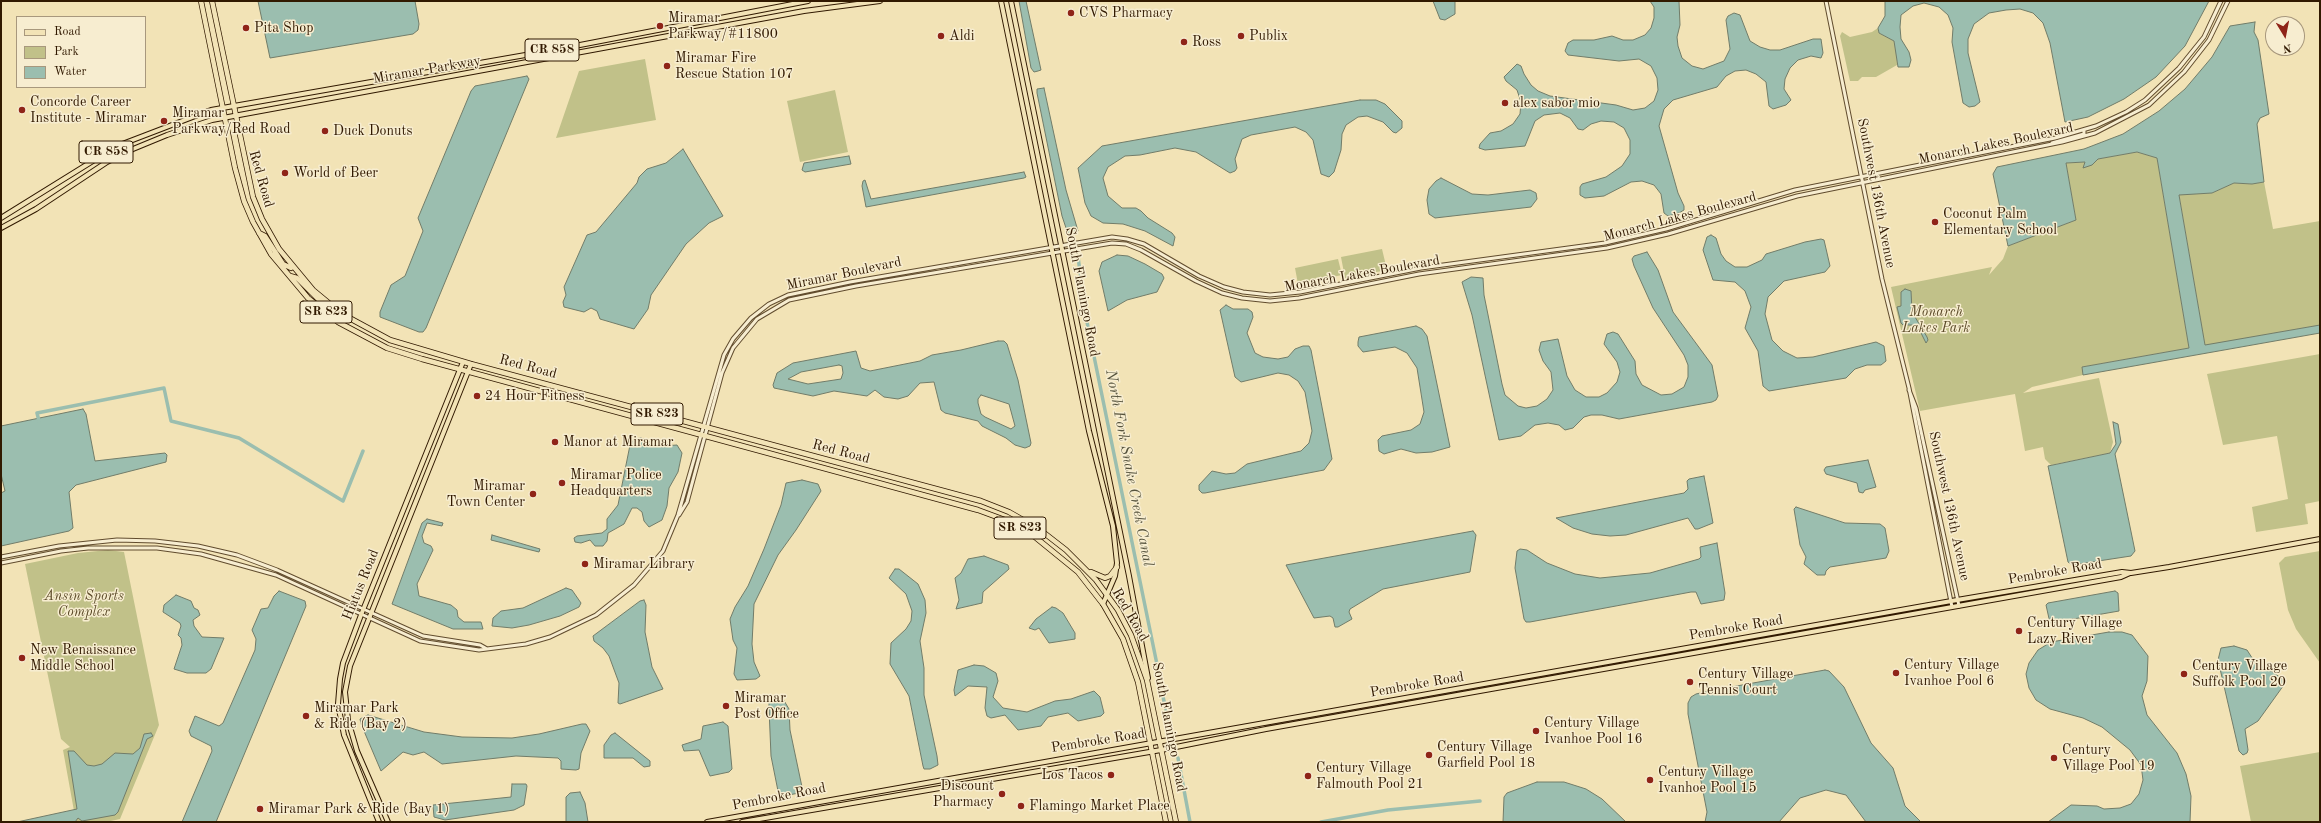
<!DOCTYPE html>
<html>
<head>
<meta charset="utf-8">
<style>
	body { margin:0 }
	#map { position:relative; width:2321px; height:823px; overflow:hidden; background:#f2e3b6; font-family:"Old Standard TT",serif }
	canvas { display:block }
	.frame { position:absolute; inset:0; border:2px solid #311900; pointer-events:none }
	.legend { position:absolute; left:16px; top:16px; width:130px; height:72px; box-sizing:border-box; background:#f7edd0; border:1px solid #a8987d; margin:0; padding:5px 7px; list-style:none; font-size:12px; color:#311900 }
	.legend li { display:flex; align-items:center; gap:8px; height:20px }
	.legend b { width:20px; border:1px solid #a8987d }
	.north { position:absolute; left:2265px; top:16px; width:40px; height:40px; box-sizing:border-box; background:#f7edd0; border:1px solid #a8987d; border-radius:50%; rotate:170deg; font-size:11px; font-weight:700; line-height:16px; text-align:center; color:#311900 }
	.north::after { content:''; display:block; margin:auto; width:14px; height:18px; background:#8f2418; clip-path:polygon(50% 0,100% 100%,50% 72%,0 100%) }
</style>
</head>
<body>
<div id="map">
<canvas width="2321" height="823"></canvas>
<div class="frame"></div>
<ul class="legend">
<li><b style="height:5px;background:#f2e3b6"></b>Road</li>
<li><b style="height:11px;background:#c1c189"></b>Park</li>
<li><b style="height:11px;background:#9bbeaf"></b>Water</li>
</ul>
<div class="north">N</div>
</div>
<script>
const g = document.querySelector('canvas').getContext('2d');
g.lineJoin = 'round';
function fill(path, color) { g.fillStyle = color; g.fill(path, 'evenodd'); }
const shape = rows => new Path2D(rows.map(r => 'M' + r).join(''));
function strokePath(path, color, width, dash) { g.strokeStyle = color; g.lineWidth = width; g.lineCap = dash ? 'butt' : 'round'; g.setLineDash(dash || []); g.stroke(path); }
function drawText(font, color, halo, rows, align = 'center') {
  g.font = font + ' "Old Standard TT",serif'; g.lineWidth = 3; g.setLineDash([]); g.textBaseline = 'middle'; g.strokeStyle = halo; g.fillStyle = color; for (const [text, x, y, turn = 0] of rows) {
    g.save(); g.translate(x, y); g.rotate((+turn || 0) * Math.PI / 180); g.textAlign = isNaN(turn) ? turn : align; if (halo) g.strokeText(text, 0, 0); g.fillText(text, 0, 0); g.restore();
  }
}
const green = shape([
	[1878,28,1879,33,1894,41,1897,52,1897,65,1876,77,1862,77,1858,81,1850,81,1840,36,1842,32,1850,37,1872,32],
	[645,59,656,120,556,138,579,71],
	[835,90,848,152,800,162,787,101],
	[2137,152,2157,158,2189,348,2082,367,2083,375,2032,387,2023,393,2099,378,2113,442,2110,453,2051,465,2045,459,2043,447,2025,451,2015,394,1920,411,1891,287,1992,267,1989,275,2003,259,2008,246,2076,220,2066,163,2086,162,2092,165,2098,159],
	[2264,182,2273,229,2320,221,2320,325,2205,346,2179,194,2212,193,2234,183,2252,184],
	[1382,249,1387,270,1345,278,1341,257],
	[1338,259,1342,275,1298,284,1295,268],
	[2320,354,2320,501,2305,504,2308,524,2256,532,2252,507,2288,499,2277,436,2223,445,2207,374],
	[108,550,124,552,159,725,120,819,106,822,76,822,63,750,70,747,61,739,25,564,78,553],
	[2320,551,2320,663,2296,629,2288,610,2279,563,2285,557],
	[2320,752,2320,822,2251,822,2240,766]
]);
const water = shape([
	[258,1,415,1,419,24,418,30,413,34,270,58,258,1],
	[1019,1,1026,1,1041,70,1038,71,1034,72,1031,68,1019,1],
	[1433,1,1455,1,1455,14,1445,20,1440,19,1433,1],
	[1650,1,1679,1,1680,25,1677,37,1678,46,1682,58,1692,66,1703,69,1724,61,1730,49,1726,20,1728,16,1734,13,1740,15,1750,41,1760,47,1770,50,1780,50,1813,39,1821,39,1823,53,1821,58,1811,56,1798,60,1790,68,1785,79,1784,89,1791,100,1786,105,1773,109,1769,106,1766,82,1756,74,1746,70,1735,71,1726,76,1717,87,1673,100,1664,109,1659,126,1678,193,1684,206,1684,210,1679,213,1668,216,1664,213,1661,194,1654,185,1642,181,1631,182,1604,196,1585,198,1580,195,1580,187,1582,184,1606,177,1622,166,1630,154,1630,140,1624,128,1614,122,1601,121,1591,124,1583,130,1578,129,1570,118,1560,113,1544,115,1535,121,1525,146,1485,150,1479,148,1480,144,1490,133,1501,131,1513,124,1520,114,1521,102,1517,90,1506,81,1504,77,1517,64,1521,66,1524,74,1531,85,1538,91,1550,96,1616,105,1633,110,1645,108,1654,101,1658,90,1657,78,1651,66,1639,59,1619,61,1568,55,1565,51,1568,43,1573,40,1594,40,1612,36,1623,40,1633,40,1645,35,1651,28,1654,18,1654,7,1650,1],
	[1885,1,2209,1,2185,46,2156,77,2124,99,2088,117,2065,122,2050,43,2043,23,2033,13,2020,9,2006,10,1989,13,1974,24,1968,39,1968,53,1980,102,1975,106,1969,107,1963,103,1952,42,1953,28,1948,15,1939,7,1924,3,1913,6,1901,15,1900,27,1901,39,1909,52,1911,60,1909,67,1898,67,1894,41,1879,33,1878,28,1885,16,1885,1],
	[2255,22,2254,32,2258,40,2269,114,2260,118,2257,124,2264,182,2252,184,2234,183,2212,193,2179,195,2205,345,2320,325,2320,333,2083,375,2082,367,2189,348,2157,158,2137,152,2098,159,2092,165,2083,168,2085,162,2066,163,2076,220,2008,246,1993,174,1997,167,2084,149,2123,134,2159,111,2185,89,2212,57,2230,26,2255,22],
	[527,76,529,79,426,328,423,332,419,332,380,317,380,312,391,285,405,276,423,231,418,218,471,91,475,86,527,76],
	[1044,88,1066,190,1078,231,1068,234,1062,216,1037,93,1037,89,1044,88],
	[1360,100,1376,100,1385,104,1402,121,1402,128,1396,133,1393,132,1383,122,1367,116,1358,117,1346,125,1342,134,1341,150,1334,172,1329,177,1321,174,1313,140,1306,132,1295,127,1251,135,1242,139,1235,159,1237,168,1235,171,1230,173,1196,152,1175,148,1140,155,1125,156,1108,167,1103,178,1108,196,1122,208,1136,208,1141,211,1148,218,1172,233,1175,237,1173,246,1145,231,1123,224,1103,223,1091,216,1085,203,1078,168,1102,146,1360,100],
	[683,149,723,216,709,223,686,244,651,295,648,309,634,329,600,319,597,311,591,308,584,312,564,307,563,302,566,295,564,287,587,235,596,232,637,183,639,177,647,169,666,163,683,149],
	[849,156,851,164,805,172,802,170,804,163,849,156],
	[1024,172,1026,177,1024,178,866,207,862,186,863,181,865,180,871,199,1024,172],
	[1441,178,1472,194,1488,195,1530,190,1536,193,1537,199,1531,207,1435,218,1429,214,1427,200,1429,189,1436,181,1441,178],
	[1711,235,1716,238,1721,254,1726,261,1735,267,1747,267,1762,260,1766,254,1805,242,1821,239,1824,240,1830,266,1825,272,1784,281,1768,297,1765,314,1772,340,1783,351,1797,358,1813,357,1876,342,1884,346,1886,361,1881,365,1867,365,1855,369,1846,378,1769,391,1763,386,1758,351,1745,328,1751,307,1745,291,1735,282,1713,280,1703,250,1707,237,1711,235],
	[1647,252,1658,270,1673,312,1712,365,1718,396,1716,400,1712,402,1619,419,1602,415,1591,415,1584,417,1573,428,1565,430,1559,425,1548,423,1535,425,1521,436,1499,440,1472,315,1462,282,1471,277,1483,278,1484,295,1502,384,1505,395,1518,406,1526,408,1537,406,1547,399,1553,390,1551,372,1543,361,1539,350,1541,342,1558,339,1567,376,1575,390,1586,397,1599,397,1607,393,1617,382,1620,372,1617,362,1604,344,1607,334,1613,332,1618,334,1635,361,1636,374,1642,385,1661,395,1672,394,1684,387,1688,377,1688,365,1684,355,1653,308,1634,266,1632,259,1634,256,1647,252],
	[1117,255,1128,256,1145,264,1162,274,1164,278,1157,292,1127,300,1108,311,1099,271,1102,262,1117,255],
	[1905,289,1911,291,1912,312,1927,337,1928,340,1926,343,1917,325,1903,325,1901,323,1897,307,1901,306,1901,292,1905,289],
	[1226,305,1233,309,1248,309,1252,312,1253,317,1247,333,1255,353,1263,357,1278,359,1288,357,1295,349,1303,346,1309,346,1311,350,1332,459,1324,470,1205,493,1202,493,1199,490,1199,485,1212,471,1226,474,1235,473,1247,464,1301,451,1309,443,1312,431,1305,392,1298,381,1289,375,1278,373,1241,382,1235,377,1220,310,1226,305],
	[1416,326,1422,329,1427,336,1450,447,1432,452,1416,453,1401,449,1384,454,1379,451,1378,440,1382,436,1411,430,1420,424,1424,412,1417,368,1407,353,1395,347,1363,352,1358,346,1358,342,1359,337,1416,326],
	[998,341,1004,341,1007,344,1018,380,1031,443,1030,446,1025,448,1015,445,1006,438,982,426,978,421,945,413,941,410,934,382,920,383,908,396,898,399,884,397,875,390,867,396,834,391,813,396,774,388,773,385,777,373,793,363,856,351,861,368,870,371,920,361,932,355,961,350,998,341],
	[839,365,842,366,843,373,841,379,808,384,788,379,801,372,839,365],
	[981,395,1009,404,1015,426,1011,429,985,417,981,414,978,403,978,399,981,395],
	[83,409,86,414,95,461,165,453,167,455,166,462,76,485,69,492,73,528,69,531,1,546,1,493,5,491,1,474,1,426,83,409],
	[2113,422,2118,424,2121,442,2115,454,2135,551,2131,556,2072,565,2068,562,2048,466,2110,453,2116,444,2113,422],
	[641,438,662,446,677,445,682,453,678,472,669,488,667,506,662,520,649,527,644,521,642,512,637,508,632,508,624,524,608,533,607,541,603,546,595,546,590,540,581,543,575,542,574,538,577,536,602,533,607,529,607,519,618,505,630,445,634,439,641,438],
	[1868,460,1876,487,1865,490,1863,493,1859,492,1857,483,1826,474,1824,470,1826,467,1868,460],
	[1704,476,1713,523,1698,529,1695,529,1688,518,1626,535,1610,536,1592,534,1573,528,1556,518,1684,493,1688,489,1687,481,1689,479,1704,476],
	[802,480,818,484,821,491,796,530,778,555,754,604,752,644,754,662,760,676,756,679,737,680,734,674,737,648,733,640,730,619,735,607,748,586,764,549,781,505,786,483,802,480],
	[1796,507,1845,523,1880,524,1885,528,1889,551,1886,558,1830,567,1826,571,1825,575,1817,575,1804,564,1806,557,1800,545,1794,509,1796,507],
	[427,519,443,523,442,526,427,523,422,536,424,543,431,546,433,550,417,584,419,596,451,605,457,610,458,617,464,622,481,622,483,629,453,629,392,604,422,523,427,519],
	[1473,531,1476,535,1470,572,1383,589,1350,609,1349,612,1352,619,1338,627,1335,627,1333,618,1330,616,1314,618,1286,565,1473,531],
	[492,535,540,549,539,552,491,540,492,535],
	[1717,543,1725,593,1724,600,1701,604,1696,592,1691,592,1530,622,1526,622,1524,619,1515,568,1517,551,1520,549,1527,550,1547,563,1575,574,1600,578,1650,573,1699,559,1701,557,1700,547,1717,543],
	[984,556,1008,565,1009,569,983,592,982,603,956,609,959,600,955,578,961,573,968,559,984,556],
	[895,569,899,569,918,584,925,600,926,613,920,641,924,668,924,695,937,756,938,765,930,769,924,769,923,766,909,696,890,664,891,643,906,629,911,621,912,611,906,594,889,578,895,569],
	[566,588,572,590,581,603,579,607,560,616,529,625,512,628,492,626,493,618,501,611,523,608,566,588],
	[279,591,305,601,306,606,216,822,182,822,212,751,211,746,191,736,189,731,195,716,219,726,223,723,255,650,256,639,252,630,261,609,268,608,274,596,279,591],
	[2115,591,2118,593,2119,611,2050,623,2046,605,2048,603,2115,591],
	[176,595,191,601,194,608,198,610,200,615,193,620,194,626,202,637,224,638,211,669,206,673,187,673,174,669,182,645,181,638,178,635,181,626,180,623,163,612,164,605,176,595],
	[644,600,646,605,645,632,652,667,663,689,620,704,618,703,619,683,609,656,603,648,594,641,593,636,640,601,644,600],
	[1052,607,1056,608,1063,613,1075,633,1075,639,1049,643,1039,628,1035,630,1029,628,1036,619,1052,607],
	[2109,632,2122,632,2132,635,2148,656,2147,681,2142,696,2147,715,2177,753,2186,774,2191,796,2190,822,2048,822,2071,805,2097,806,2104,809,2120,808,2131,804,2139,794,2143,780,2141,765,2130,750,2102,727,2083,718,2050,709,2036,700,2029,688,2026,674,2029,663,2038,650,2051,642,2109,632],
	[2234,646,2247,650,2256,664,2273,672,2286,682,2258,721,2245,729,2248,750,2247,753,2243,755,2239,751,2218,660,2221,648,2234,646],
	[974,665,984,666,996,673,998,681,993,697,1003,708,1027,712,1055,701,1071,699,1094,691,1100,697,1104,713,1101,716,1078,721,1068,713,1048,717,1041,726,1018,730,1005,715,991,718,987,716,985,708,987,687,968,686,955,696,954,690,958,670,974,665],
	[1825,670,1829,671,1844,687,1871,743,1893,768,1905,806,1921,822,1866,822,1846,795,1826,790,1800,798,1779,822,1705,822,1707,812,1688,714,1688,703,1691,697,1696,694,1709,691,1825,670],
	[773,699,783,699,789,709,790,730,802,787,799,793,783,796,778,791,771,756,769,708,769,703,773,699],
	[368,715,424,732,462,737,512,738,539,734,582,724,586,724,590,731,581,753,579,769,576,770,561,769,561,761,558,758,516,756,442,764,424,752,413,755,403,752,381,771,361,724,360,719,368,715],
	[723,722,728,726,732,769,729,772,710,776,699,750,684,751,682,745,701,739,703,726,723,722],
	[151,733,153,736,147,739,118,812,115,815,82,821,78,818,75,822,17,822,77,809,68,751,74,751,87,765,94,766,102,764,115,753,133,754,140,748,144,734,151,733],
	[615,733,650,761,650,766,644,767,633,758,604,758,604,745,611,735,615,733],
	[1537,782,1564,782,1586,789,1602,799,1626,822,1503,822,1504,797,1507,793,1537,782],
	[512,784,526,784,527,786,524,805,514,810,445,820,434,817,433,805,511,797,512,784],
	[580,792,585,803,588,822,566,822,566,797,570,793,580,792]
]);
const canal = shape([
	[1078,257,1087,322,1161,684],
	[39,421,37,413,164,388,171,421,239,438,343,501,363,451],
	[1162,693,1171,729],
	[1178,758,1190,822],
	[1321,822,1388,810,1480,801]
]);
const minor = shape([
	[1826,1,1882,279,1909,388,1952,607],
	[2052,143,2084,134,2084,130],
	[1909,390,1916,408,1959,606],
	[679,515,687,502,722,373,733,348,757,319,789,300,856,286,1112,243,1126,244,1141,250,1196,281,1222,293,1242,298,1270,301,1299,298,1419,274,1607,248,1668,234,1797,196,2062,142,2095,133,2149,105,2184,72,2209,40,2228,1],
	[1,557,59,546,117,540,155,541,198,546,237,555,277,570,423,636,480,645,487,649],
	[1,563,61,551,88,548,157,548,201,554,276,575,420,641,479,650,526,644,550,637,596,615,634,585,663,551,678,515,724,355,733,339,751,318,769,304,788,295,850,282,1112,237,1127,239,1144,244,1199,276,1224,287,1243,292,1270,295,1300,292,1421,268,1605,243,1666,229,1795,190,2055,138,2096,126,2126,112,2145,100,2179,68,2204,37,2221,1]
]);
const major = shape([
	[1001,1,1089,431,1113,526,1117,563,1115,576,1103,604],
	[1011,1,1129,576,1148,678],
	[1,218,117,146,211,110,554,50,808,1],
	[1,228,36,209,107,162,133,149,167,135,212,120,804,11,880,1],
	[379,822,344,735,338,704,340,679,343,663,361,615,463,362],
	[388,822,357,751,348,720,345,692,350,666,471,364],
	[707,822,1957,600,2122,572,2131,573,2169,567,2320,539],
	[742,822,1161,750,1266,729,2121,577,2130,573]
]);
const highway = shape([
	[201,1,235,168,244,201,253,222,271,254,308,298,338,322,387,348,422,359,978,510,1005,520,1035,537,1078,572,1103,604,1123,639,1138,682,1166,822],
	[212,1,253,197,262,219,279,249,313,290,342,314,390,340,471,364,981,501,1009,512,1039,529,1066,550,1096,580,1118,610,1131,635,1147,680,1176,822],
	[259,233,265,236,283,264,291,268],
	[290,276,297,278,318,299,325,301],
	[1091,572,1105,578,1110,576,1117,567]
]);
const markers = [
	[1071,13,4,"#8f2418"],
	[660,26,4,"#8f2418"],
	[246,28,4,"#8f2418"],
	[941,36,4,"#8f2418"],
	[1241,36,4,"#8f2418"],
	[1184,42,4,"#8f2418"],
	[667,66,4,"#8f2418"],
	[1505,103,4,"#8f2418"],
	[22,110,4,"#8f2418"],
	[164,121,4,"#8f2418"],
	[325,131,4,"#8f2418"],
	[285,173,4,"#8f2418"],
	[1935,222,4,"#8f2418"],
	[477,396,4,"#8f2418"],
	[555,442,4,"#8f2418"],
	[562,483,4,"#8f2418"],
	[533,494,4,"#8f2418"],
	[585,564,4,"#8f2418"],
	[2019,631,4,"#8f2418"],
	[22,658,4,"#8f2418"],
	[1896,673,4,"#8f2418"],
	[2184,674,4,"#8f2418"],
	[1690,682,4,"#8f2418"],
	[726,706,4,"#8f2418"],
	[306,716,4,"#8f2418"],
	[1536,731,4,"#8f2418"],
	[1429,755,4,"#8f2418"],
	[2054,758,4,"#8f2418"],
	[1111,775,4,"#8f2418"],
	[1308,776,4,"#8f2418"],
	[1650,780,4,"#8f2418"],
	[1002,794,4,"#8f2418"],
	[1021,806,4,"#8f2418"],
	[260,809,4,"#8f2418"]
];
const shields = [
	[552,50,54],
	[106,152,54],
	[326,312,52],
	[657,414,52],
	[1020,528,52]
];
const shieldNames = [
	["CR 858",552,50],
	["CR 858",106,152],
	["SR 823",326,312],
	["SR 823",657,414],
	["SR 823",1020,528]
];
const poiNames = [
	["CVS Pharmacy",1079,13],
	["Miramar",668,18],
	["Parkway/#11800",668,34],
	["Pita Shop",254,28],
	["Aldi",949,36],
	["Publix",1249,36],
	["Ross",1192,42],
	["Miramar Fire",675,58],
	["Rescue Station 107",675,74],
	["Concorde Career",30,102],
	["Institute - Miramar",30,118],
	["alex sabor mio",1513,103],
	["Miramar",172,113],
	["Parkway/Red Road",172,129],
	["Duck Donuts",333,131],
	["World of Beer",293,173],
	["Coconut Palm",1943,214],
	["Elementary School",1943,230],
	["24 Hour Fitness",485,396],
	["Manor at Miramar",563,442],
	["Miramar Police",570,475],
	["Headquarters",570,491],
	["Miramar",525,486,"right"],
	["Town Center",525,502,"right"],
	["Miramar Library",593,564],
	["Century Village",2027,623],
	["Lazy River",2027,639],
	["New Renaissance",30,650],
	["Middle School",30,666],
	["Century Village",1904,665],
	["Ivanhoe Pool 6",1904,681],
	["Century Village",2192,666],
	["Suffolk Pool 20",2192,682],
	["Century Village",1698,674],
	["Tennis Court",1698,690],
	["Miramar",734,698],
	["Post Office",734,714],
	["Miramar Park",314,708],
	["& Ride (Bay 2)",314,724],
	["Century Village",1544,723],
	["Ivanhoe Pool 16",1544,739],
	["Century Village",1437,747],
	["Garfield Pool 18",1437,763],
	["Century",2062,750],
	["Village Pool 19",2062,766],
	["Century Village",1316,768],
	["Falmouth Pool 21",1316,784],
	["Century Village",1658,772],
	["Ivanhoe Pool 15",1658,788],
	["Los Tacos",1103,775,"right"],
	["Discount",994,786,"right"],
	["Pharmacy",994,802,"right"],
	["Flamingo Market Place",1029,806],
	["Miramar Park & Ride (Bay 1)",268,809]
];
const streetNames = [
	["Miramar Parkway",427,70,-10],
	["Monarch Lakes Boulevard",1996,144,-12],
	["Red Road",261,179,74],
	["Southwest 136th Avenue",1876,193,79],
	["Monarch Lakes Boulevard",1680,217,-15],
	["Miramar Boulevard",844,274,-12],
	["Monarch Lakes Boulevard",1362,274,-10],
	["South Flamingo Road",1082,292,79],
	["Red Road",528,367,15],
	["Red Road",841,452,15],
	["Southwest 136th Avenue",1949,506,78],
	["Pembroke Road",2055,572,-10],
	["Hiatus Road",361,585,-68],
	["Red Road",1130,615,60],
	["Pembroke Road",1736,628,-10],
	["Pembroke Road",1417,685,-10],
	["South Flamingo Road",1169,727,79],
	["Pembroke Road",1098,741,-9],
	["Pembroke Road",779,797,-11]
];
const parkNames = [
	["Monarch",1936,312],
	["Lakes Park",1936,328],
	["Ansin Sports",84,596],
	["Complex",84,612]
];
const waterNames = [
	["North Fork Snake Creek Canal",1129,468,79]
];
fill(green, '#c1c189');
fill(water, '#9bbeaf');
strokePath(water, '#717c69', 1);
strokePath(canal, '#9bbeaf', 3.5);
strokePath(minor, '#614c2e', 5);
strokePath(major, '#311900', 6);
strokePath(highway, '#311900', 6);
strokePath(minor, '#f7edd0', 3);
strokePath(major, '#f2e3b6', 4);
strokePath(highway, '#f2e3b6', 4.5);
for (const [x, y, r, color] of markers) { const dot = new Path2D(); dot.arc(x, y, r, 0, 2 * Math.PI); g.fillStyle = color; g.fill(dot); strokePath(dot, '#f7edd0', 1.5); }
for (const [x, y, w] of shields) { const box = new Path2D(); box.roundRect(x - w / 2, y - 11, w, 22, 3); g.fillStyle = '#f7edd0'; g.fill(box); strokePath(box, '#311900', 1); }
drawText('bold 13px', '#311900', null, shieldNames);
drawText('14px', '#311900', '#f7edd0', poiNames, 'left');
drawText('14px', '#311900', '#f7edd0', streetNames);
drawText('italic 14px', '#5c4b29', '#f7edd0', parkNames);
drawText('italic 15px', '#56533d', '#f7edd0', waterNames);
</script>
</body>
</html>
